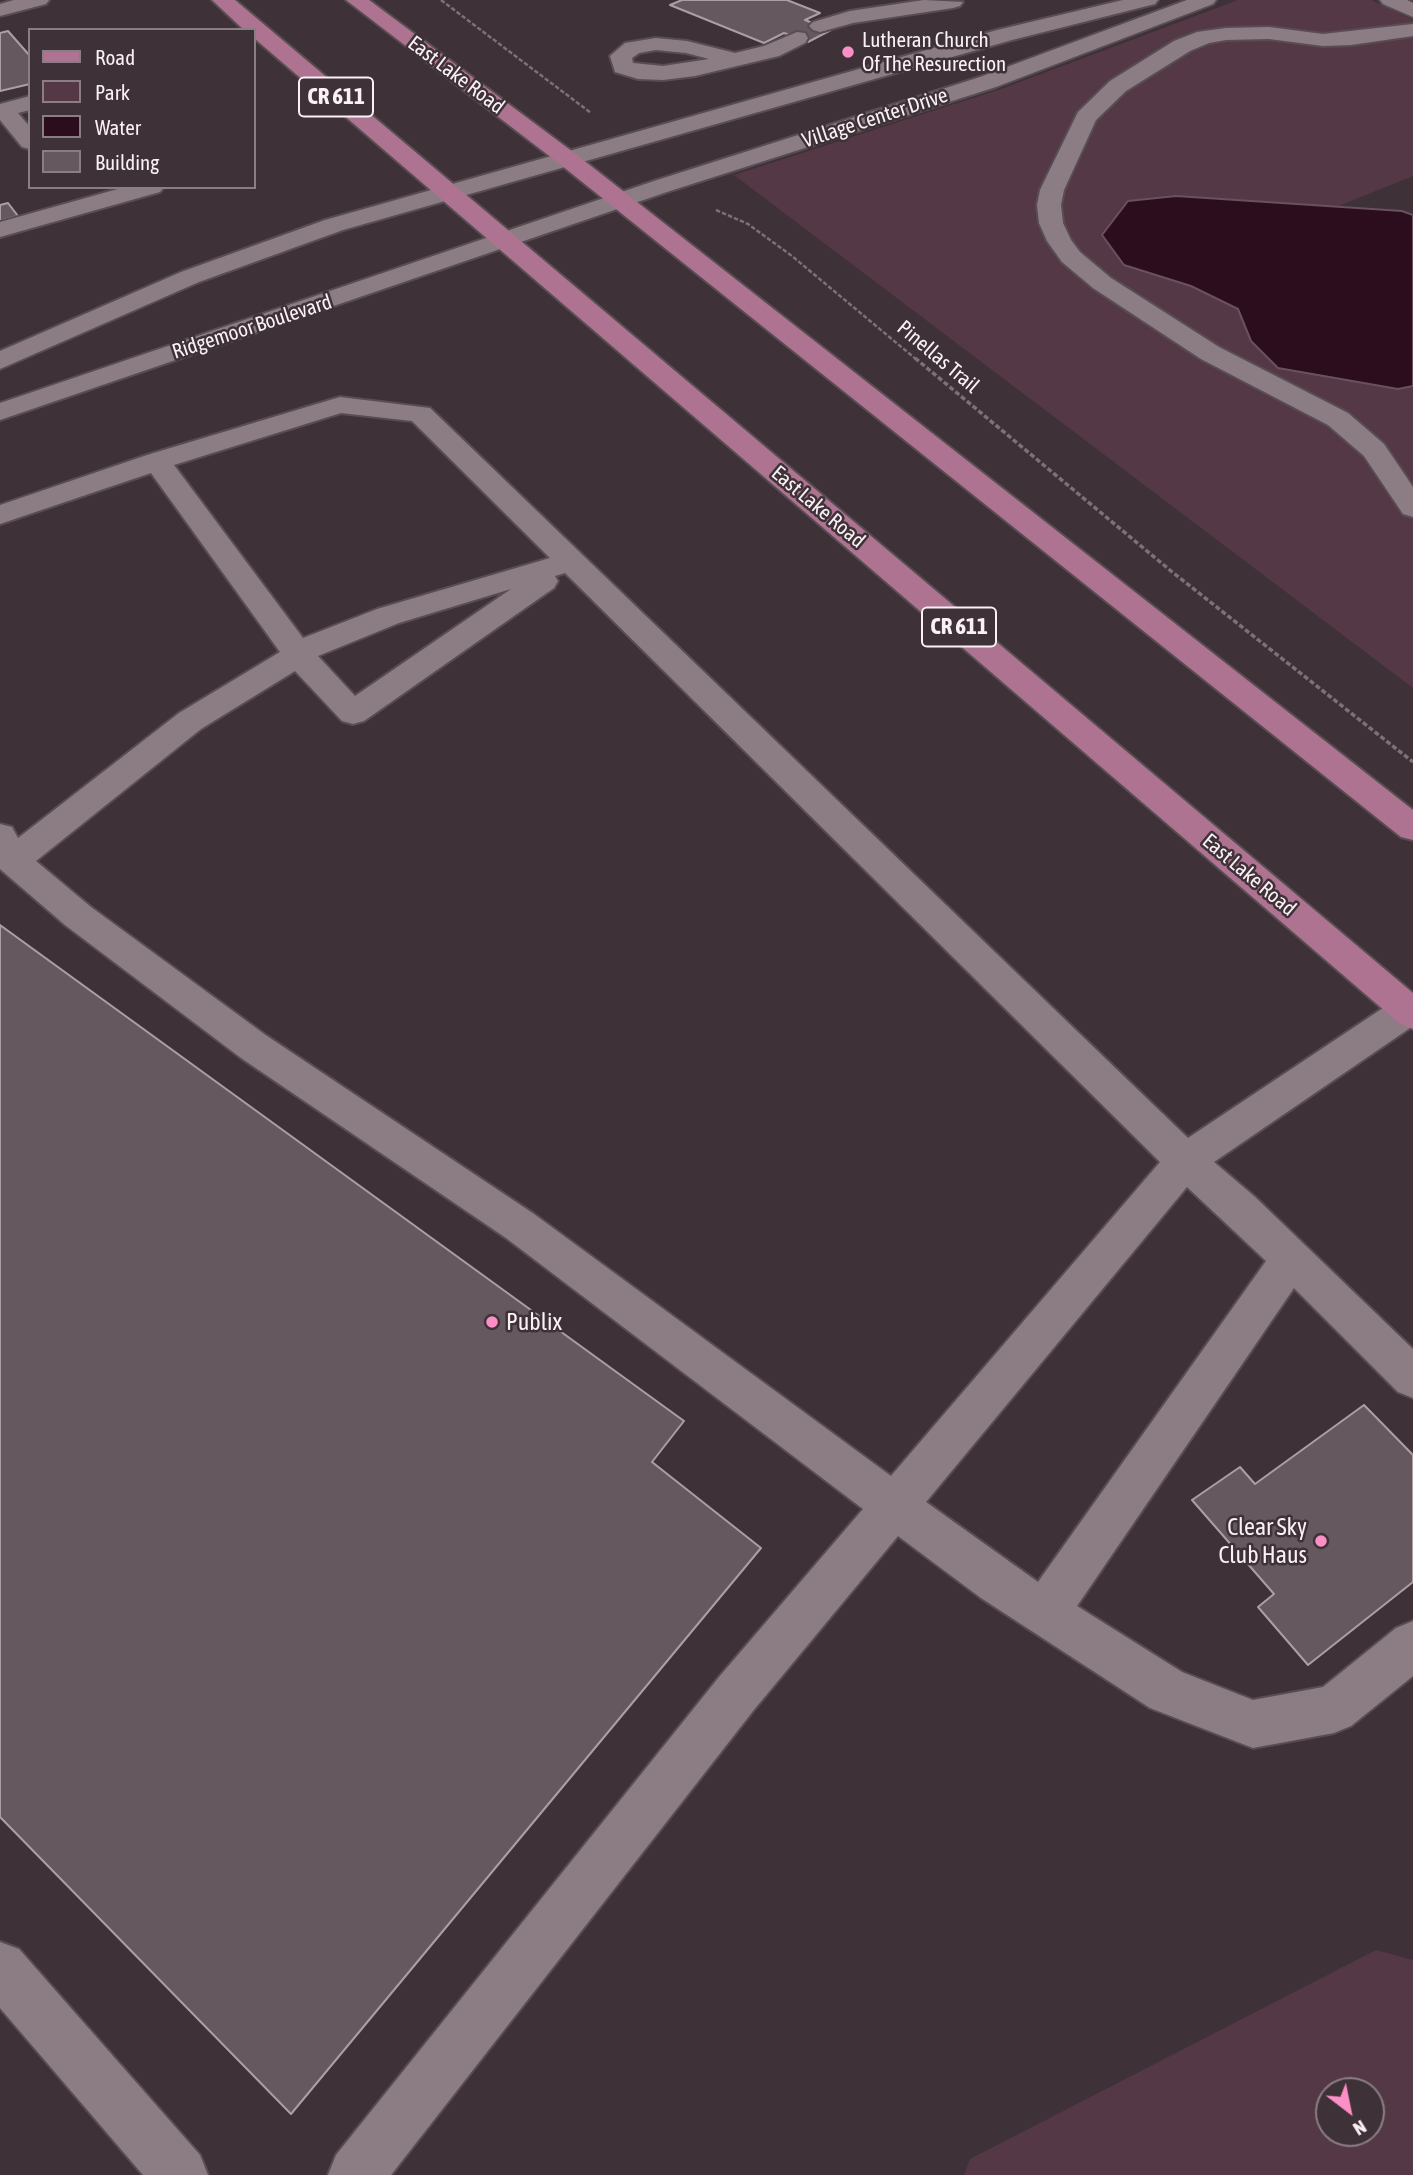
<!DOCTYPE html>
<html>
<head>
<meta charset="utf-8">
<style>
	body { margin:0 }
	#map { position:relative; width:1413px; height:2175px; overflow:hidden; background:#3e3137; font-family:"Asap Condensed",sans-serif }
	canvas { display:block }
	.legend { position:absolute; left:28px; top:28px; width:228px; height:161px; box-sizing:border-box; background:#3e3137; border:2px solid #897e83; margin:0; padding:9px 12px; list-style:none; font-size:21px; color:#f9f1f5 }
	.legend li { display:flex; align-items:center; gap:14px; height:35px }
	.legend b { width:35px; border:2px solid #897e83 }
	.north { position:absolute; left:1315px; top:2077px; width:70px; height:70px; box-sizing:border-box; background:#3e3137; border:2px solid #897e83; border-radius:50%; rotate:148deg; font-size:19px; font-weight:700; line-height:28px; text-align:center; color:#f9f1f5 }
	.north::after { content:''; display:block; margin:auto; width:24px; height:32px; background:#fb8fc6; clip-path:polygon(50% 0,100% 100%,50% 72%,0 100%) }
</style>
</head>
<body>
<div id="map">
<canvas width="1413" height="2175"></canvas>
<ul class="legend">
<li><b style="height:9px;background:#ad7391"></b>Road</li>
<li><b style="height:19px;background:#553846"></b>Park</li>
<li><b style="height:19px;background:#2b0d1d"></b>Water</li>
<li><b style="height:19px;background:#65585e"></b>Building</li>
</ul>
<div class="north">N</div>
</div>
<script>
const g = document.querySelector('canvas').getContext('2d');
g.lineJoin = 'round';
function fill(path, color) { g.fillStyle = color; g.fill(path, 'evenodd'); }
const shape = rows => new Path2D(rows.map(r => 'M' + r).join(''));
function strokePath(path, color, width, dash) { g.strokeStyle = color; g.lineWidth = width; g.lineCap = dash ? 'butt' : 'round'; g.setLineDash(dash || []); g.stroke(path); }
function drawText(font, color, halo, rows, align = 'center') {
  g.font = font + ' "Asap Condensed",sans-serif'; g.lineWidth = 5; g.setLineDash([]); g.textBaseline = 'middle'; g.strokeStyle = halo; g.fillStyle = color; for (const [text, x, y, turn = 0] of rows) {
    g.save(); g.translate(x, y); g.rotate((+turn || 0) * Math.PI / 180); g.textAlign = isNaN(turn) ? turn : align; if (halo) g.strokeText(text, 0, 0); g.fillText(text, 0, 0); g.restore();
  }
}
const green = shape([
	[1238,0,1371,0,1413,20,1413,176,1336,207,1176,196,1191,286,1239,310,1251,341,1278,368,1398,389,1413,386,1413,688,734,175,1001,89],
	[1376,1950,1413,1960,1413,2175,964,2175,970,2159],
	[1371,2091,1371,2133,1329,2133,1329,2091]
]);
const water = shape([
	[1176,196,1402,211,1413,215,1413,386,1398,389,1278,368,1251,341,1238,309,1191,286,1124,265,1102,235,1128,201,1176,196]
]);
const building = shape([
	[682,0,787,0,820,13,805,20,831,30,808,42,784,33,764,43,670,5,682,0],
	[8,31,30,56,30,84,0,91,0,33,8,31],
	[8,203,18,216,0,221,0,205,8,203],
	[0,925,684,1421,652,1462,761,1548,291,2114,0,1817,0,925],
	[1364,1405,1413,1455,1413,1582,1308,1665,1258,1607,1274,1594,1192,1500,1240,1467,1255,1484,1364,1405]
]);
const pathFar1 = shape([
	[441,0,591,113],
	[716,210,748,224,792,256,917,360]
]);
const path = shape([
	[915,358,1171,571,1413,762]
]);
const minor = shape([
	[14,0,49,0,46,4,0,16,0,4,14,0],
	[924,0,963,2,960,6,953,8,853,23,820,32,813,30,809,26,813,22,850,11,924,0],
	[1123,0,1158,0,1155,4,1012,40,343,230,199,282,0,369,0,351,181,272,325,220,997,30,1123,0],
	[1187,0,1216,0,1213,4,996,87,670,191,0,420,0,403,654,181,980,77,1187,0],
	[1380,0,1407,0,1413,3,1413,17,1383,4,1380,0],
	[1413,24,1413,36,1351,45,1323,46,1269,39,1226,40,1209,43,1190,51,1126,91,1096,120,1064,190,1061,205,1063,223,1071,240,1080,252,1111,278,1219,347,1348,413,1384,444,1413,487,1413,517,1403,514,1364,456,1328,425,1201,359,1093,288,1062,262,1047,241,1039,223,1037,205,1040,190,1078,112,1110,81,1174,41,1197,32,1226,28,1269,27,1323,34,1413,24],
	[797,32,805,33,808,38,805,43,779,56,695,76,663,80,638,79,615,72,610,56,625,43,656,38,687,41,735,53,764,46,797,32],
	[656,50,686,53,709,59,663,66,633,63,632,58,639,53,656,50],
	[30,96,30,110,18,113,30,127,30,149,22,147,0,120,0,104,30,96],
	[125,187,164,187,160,192,0,237,0,222,125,187],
	[340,397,430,408,1188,1138,1395,1000,1408,995,1413,997,1413,1026,1214,1162,1254,1196,1413,1349,1413,1398,1398,1392,1294,1288,1077,1606,1182,1672,1253,1700,1323,1687,1396,1628,1413,1621,1413,1676,1351,1726,1334,1733,1253,1748,1150,1708,981,1598,898,1536,753,1711,391,2175,328,2175,336,2155,719,1677,863,1509,506,1238,241,1058,65,925,0,869,0,824,12,827,18,838,179,713,280,652,151,473,0,524,0,505,147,455,340,397],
	[341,413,412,421,550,558,377,609,303,638,174,465,341,413],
	[565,573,1160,1162,891,1476,534,1214,267,1036,91,907,36,861,201,729,295,671,342,721,353,724,364,721,554,588,558,581,555,576,565,573],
	[511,589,355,696,318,656,399,623,511,589],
	[1187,1187,1266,1261,1038,1582,926,1502,1187,1187],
	[0,1942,19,1949,200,2155,208,2175,143,2175,0,2008,0,1942]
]);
const major = shape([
	[212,0,235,0,1413,993,1413,1029,1400,1024,254,38,254,30,244,30,212,0],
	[346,0,369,0,577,155,1413,810,1413,840,1401,837,561,165,346,0]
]);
const markers = [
	[848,52,7,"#fb8fc6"],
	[492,1322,7,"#fb8fc6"],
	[1321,1541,7,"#fb8fc6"]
];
const farPoinames = [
	["Lutheran Church",862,40],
	["Of The Resurection",862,64]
];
const farStreetnames = [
	["East Lake Road",456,75,37],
	["Village Center Drive",875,118,-18],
	["Ridgemoor Boulevard",252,327,-18],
	["Pinellas Trail",938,357,40],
	["East Lake Road",818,507,40],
	["East Lake Road",1249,875,40]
];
const shields = [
	[336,97,74],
	[959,627,74]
];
const shieldNames = [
	["CR 611",336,97],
	["CR 611",959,627]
];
const poiNames = [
	["Publix",506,1322],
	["Clear Sky",1307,1527,"right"],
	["Club Haus",1307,1555,"right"]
];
fill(green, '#553846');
fill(water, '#2b0d1d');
strokePath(water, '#69515e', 2);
fill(building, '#65585e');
strokePath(building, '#ad9ea5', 2);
strokePath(minor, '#574d52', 4);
strokePath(major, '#574d52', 4);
strokePath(pathFar1, '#7c7176', 2.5, [4.5, 2]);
strokePath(path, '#7c7176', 3.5, [5, 2.5]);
fill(minor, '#8c7d84');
fill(major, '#ad7391');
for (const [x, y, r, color] of markers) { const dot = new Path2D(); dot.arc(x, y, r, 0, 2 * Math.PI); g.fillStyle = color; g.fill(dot); strokePath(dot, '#3e3137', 2.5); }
drawText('21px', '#f9f1f5', '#3e3137', farPoinames, 'left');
drawText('21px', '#f9f1f5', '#3e3137', farStreetnames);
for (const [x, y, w] of shields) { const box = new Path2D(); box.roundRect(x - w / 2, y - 19.5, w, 39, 5); g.fillStyle = '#3e3137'; g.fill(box); strokePath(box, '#f9f1f5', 2); }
drawText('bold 23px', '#f9f1f5', null, shieldNames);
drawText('24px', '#f9f1f5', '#3e3137', poiNames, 'left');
</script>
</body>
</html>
